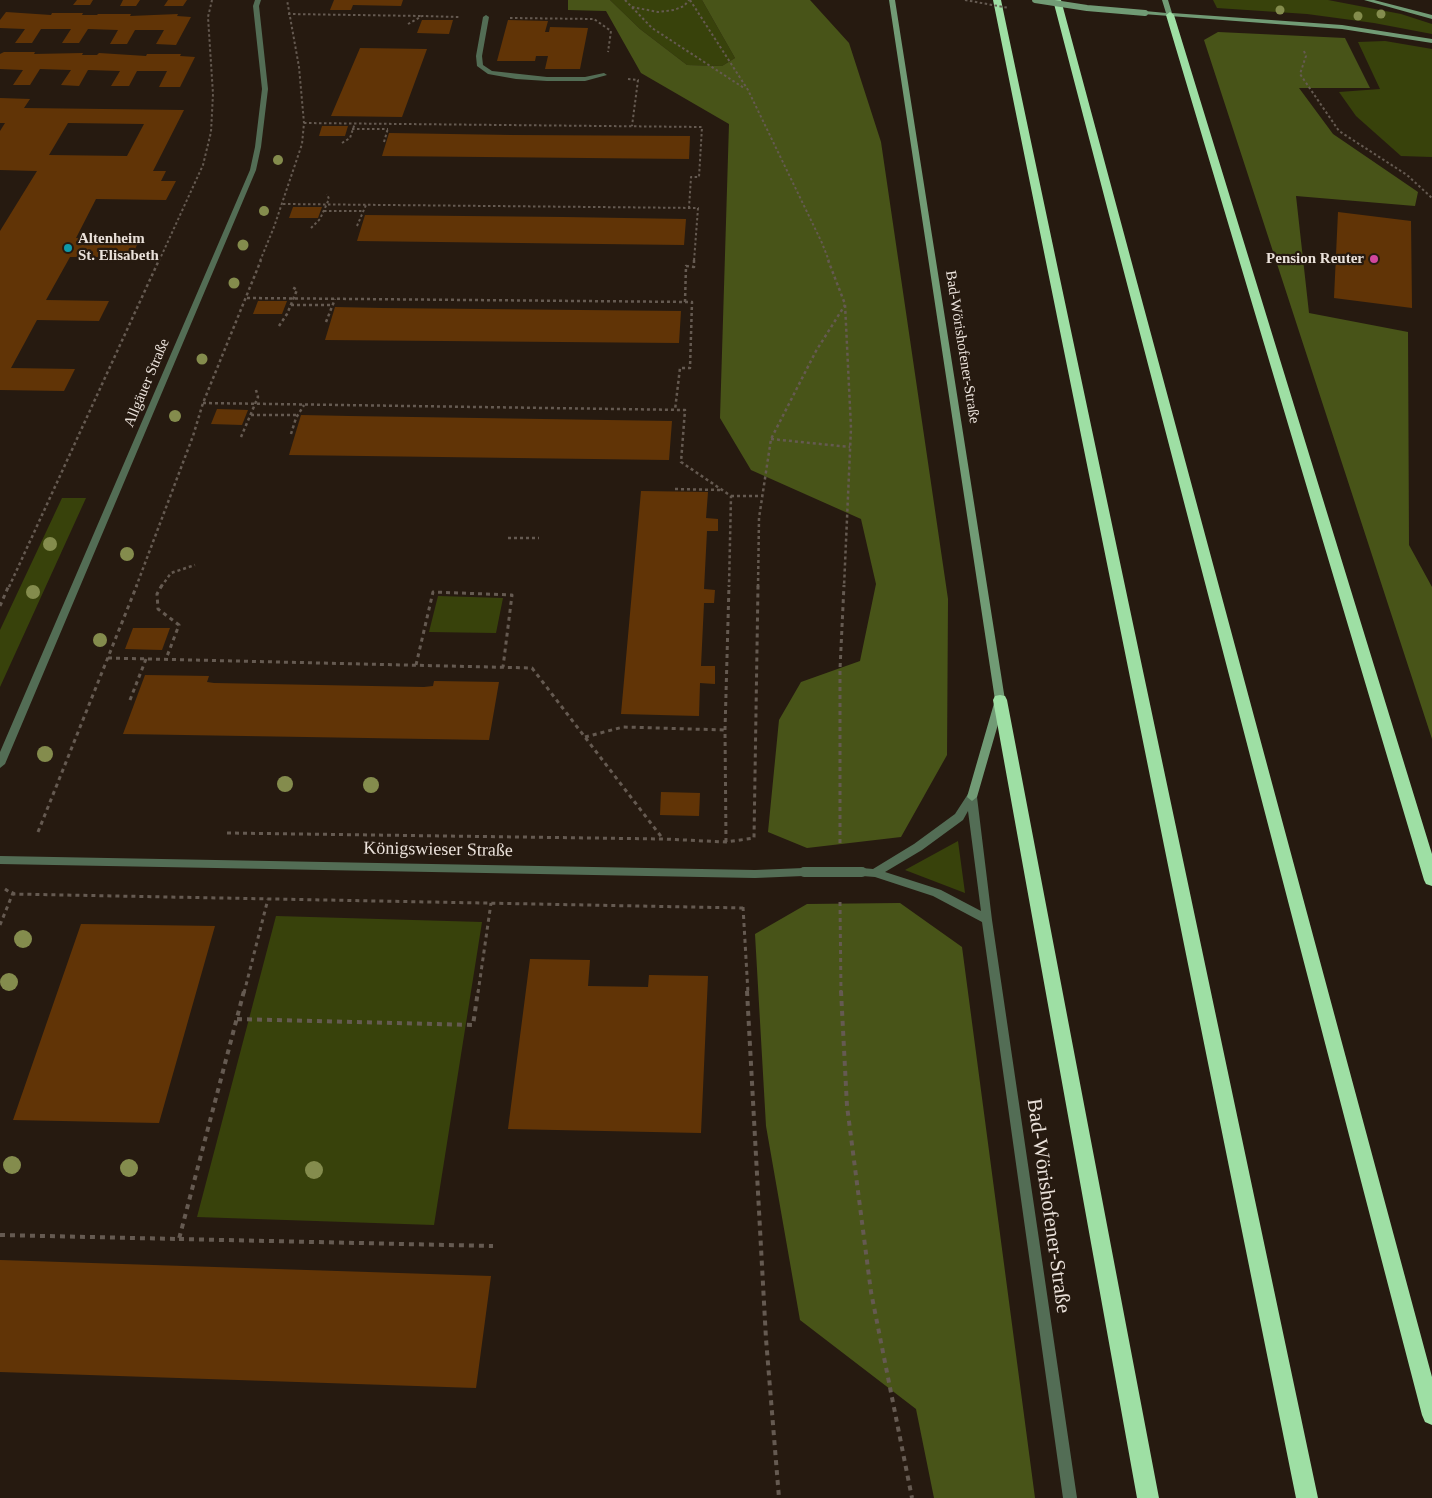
<!DOCTYPE html>
<html>
<head>
<meta charset="utf-8">
<style>
	body { margin:0 }
	canvas { display:block; background:#261a10 }
</style>
</head>
<body>
<canvas width="1432" height="1498"></canvas>
<script>
const g = document.querySelector('canvas').getContext('2d');
g.lineJoin = 'round';
function fill(path, color) { g.fillStyle = color; g.fill(path, 'evenodd'); }
const shape = rows => new Path2D(rows.map(r => 'M' + r).join(''));
function strokePath(path, color, width, dash) { g.strokeStyle = color; g.lineWidth = width; g.lineCap = dash ? 'butt' : 'round'; g.setLineDash(dash || []); g.stroke(path); }
function drawText(font, color, halo, rows, align = 'center') {
  g.font = font + ' Georgia,serif'; g.lineWidth = 4.5; g.setLineDash([]); g.textBaseline = 'middle'; g.strokeStyle = halo; g.fillStyle = color; for (const [text, x, y, turn = 0] of rows) {
    g.save(); g.translate(x, y); g.rotate((+turn || 0) * Math.PI / 180); g.textAlign = isNaN(turn) ? turn : align; if (halo) g.strokeText(text, 0, 0); g.fillText(text, 0, 0); g.restore();
  }
}
const green = shape([
	[610,0,702,0,735,58,722,66,687,65,640,29],
	[1213,0,1328,0,1401,14,1432,24,1432,34,1374,23,1307,14,1217,8],
	[1385,41,1432,49,1432,157,1401,156,1356,116,1339,92,1380,89,1358,42],
	[62,498,86,498,0,687,0,630],
	[438,596,503,598,496,633,429,632],
	[958,841,965,893,905,870],
	[276,916,482,922,434,1225,197,1217]
]);
const forest = shape([
	[568,0,610,0,640,29,687,65,722,66,735,58,702,0,810,0,849,43,881,142,948,599,947,755,901,837,807,848,768,832,779,720,801,682,860,661,876,584,861,519,751,470,720,418,729,124,641,73,606,11,568,10],
	[1218,32,1345,38,1370,88,1299,88,1333,134,1418,192,1415,206,1296,196,1309,313,1408,332,1409,545,1432,587,1432,739,1204,40],
	[900,903,962,947,1035,1498,934,1498,916,1409,800,1320,766,1126,755,934,807,904]
]);
const building = shape([
	[77,0,93,0,90,5,73,5],
	[123,0,140,0,136,6,120,6],
	[168,0,187,0,183,6,164,6],
	[334,0,403,0,401,6,353,5,351,10,330,10],
	[6,12,51,15,52,13,83,13,82,15,97,15,98,14,131,14,130,16,178,14,177,16,191,17,176,45,156,44,164,30,135,30,127,44,110,44,118,30,88,29,79,43,62,43,71,29,41,29,32,43,15,43,25,29,0,28,0,20],
	[422,20,453,20,449,34,417,33],
	[508,20,548,21,545,32,549,32,550,27,588,28,580,69,545,69,548,56,536,56,535,61,497,61],
	[360,48,427,49,402,117,331,116],
	[4,52,35,52,34,54,83,53,82,55,97,55,99,53,146,56,147,54,181,54,180,56,195,57,180,87,159,87,167,71,137,71,129,86,111,86,120,71,88,70,79,86,61,85,71,70,40,69,30,85,13,85,23,70,0,69,0,54],
	[0,98,30,99,24,108,184,110,153,171,166,171,161,181,176,181,166,200,96,199,76,238,140,239,131,257,70,257,46,300,109,301,99,321,37,320,11,368,75,369,64,391,0,390,0,231,37,171,0,170,0,131,5,123,0,123],
	[68,123,144,124,127,156,49,155],
	[322,126,348,126,345,136,319,136],
	[389,133,511,135,690,136,689,159,382,156],
	[293,207,322,207,318,218,289,218],
	[1338,212,1411,221,1412,308,1334,298],
	[365,215,564,217,686,219,684,245,357,241],
	[258,301,287,301,282,314,253,314],
	[335,307,382,308,681,311,679,343,325,340],
	[217,409,248,410,242,425,211,424],
	[301,415,349,416,672,421,669,460,289,455],
	[641,491,708,492,706,518,718,519,718,531,707,531,704,589,715,590,714,603,704,603,701,666,715,666,715,684,700,683,699,716,621,714],
	[133,628,170,628,162,650,125,649],
	[145,675,209,676,207,682,214,683,424,687,433,686,434,681,499,682,489,740,123,734],
	[661,792,700,793,699,816,660,815],
	[81,924,215,926,159,1123,13,1120],
	[530,959,590,960,588,986,648,987,649,975,708,976,701,1133,508,1129],
	[0,1260,491,1276,476,1388,0,1372]
]);
const pathFar3 = shape([
	[625,0,652,28,744,88],
	[690,0,748,90,822,243,829,261],
	[632,7,658,12,674,10,684,6,689,0],
	[288,14,422,16],
	[510,18,594,19,611,31,608,52],
	[408,24,422,16,459,17],
	[1304,51,1306,56,1300,74,1339,131,1407,175,1432,198],
	[628,79,638,80,632,126],
	[304,123,702,127,699,177,691,177,689,208],
	[352,129,388,129],
	[384,142,388,128],
	[342,143,350,138,355,123],
	[283,204,698,208,694,261],
	[324,211,362,211],
	[357,226,366,205],
	[311,228,320,219,329,199,327,194],
	[159,261,203,165,211,132,213,94,208,17,212,0],
	[260,261,274,227,302,144,304,123,299,67,287,0]
]);
const pathFar2 = shape([
	[828,260,845,304,851,428,844,587],
	[247,298,692,302,690,368,680,368,675,410],
	[685,302,686,266,694,267,694,260],
	[291,305,331,305],
	[326,322,335,299],
	[279,326,287,314,297,290,291,286],
	[203,403,685,410,681,462,731,496,729,587],
	[251,415,297,415],
	[291,434,296,418,304,405],
	[241,437,258,397,256,390],
	[771,439,850,447],
	[675,489,720,490],
	[731,496,762,496],
	[508,538,539,538],
	[9,587,159,260],
	[136,587,193,436,203,403,261,260],
	[161,587,171,573,195,565],
	[758,587,759,518,771,439,816,351,845,305]
]);
const pathFar1 = shape([
	[162,585,157,594,158,609,179,625,166,659],
	[0,606,9,585],
	[108,658,532,668,663,839],
	[416,665,433,592,512,595,503,667],
	[130,700,146,659],
	[585,737,623,727,725,730],
	[38,832,137,585],
	[227,833,664,839,726,842,754,838,758,585],
	[726,842,725,730,729,585],
	[840,843,840,669,844,585],
	[5,889,12,894,743,908],
	[840,902,841,993],
	[743,907,748,993],
	[0,925,15,888],
	[244,993,268,899],
	[478,993,491,903]
]);
const path = shape([
	[747,991,766,1339,779,1498],
	[841,991,847,1106,871,1292,912,1498],
	[237,1019,473,1025,478,991],
	[0,1235,179,1239,244,991],
	[179,1239,493,1246]
]);
const lane = shape([
	[486,15,489,17,482,56,483,65,492,71,547,77,585,77,604,73,607,75,585,81,547,81,516,79,488,74,477,66,476,56,483,17,486,15]
]);
const street = shape([
	[255,0,261,0,259,6,268,89,261,147,256,170,5,764,0,768,0,752,250,170,255,147,262,89,253,6,255,0],
	[972,793,977,797,992,920,1077,1498,1063,1498,982,922,933,896,875,877,862,876,858,875,857,872,858,869,862,868,873,869,914,844,955,814,968,794,972,793],
	[968,811,981,911,941,890,885,872,922,850,963,820,968,811],
	[0,856,755,870,804,868,808,869,809,872,808,875,804,876,755,878,0,864,0,856]
]);
const secondary = shape([
	[889,0,895,0,1005,700,977,797,972,801,967,797,995,700,889,0],
	[1162,0,1168,0,1172,13,1342,25,1432,39,1432,43,1342,29,1143,14,1143,12,1145,11,1166,13,1162,0],
	[1364,0,1374,0,1432,15,1432,19,1364,0]
]);
const highway = shape([
	[993,0,1001,0,1318,1498,1296,1498,993,0],
	[1053,0,1061,0,1432,1377,1432,1425,1425,1422,1422,1415,1053,0],
	[1170,12,1174,15,1432,854,1432,886,1426,884,1424,880,1166,15,1170,12],
	[1000,695,1005,696,1007,700,1159,1498,1137,1498,993,700,995,696,1000,695]
]);
const pathBridge = shape([
	[965,0,1009,8]
]);
const streetBridge = shape([
	[804,872,862,872]
]);
const secondaryBridge = shape([
	[1035,0,1087,8,1145,13]
]);
const trees = [
	[1280,10,4.5],
	[1381,14,4.5],
	[1358,16,4.5],
	[278,160,5],
	[264,211,5],
	[243,245,5.5],
	[234,283,5.5],
	[202,359,5.5],
	[175,416,6],
	[50,544,7],
	[127,554,7],
	[33,592,7],
	[100,640,7],
	[45,754,8],
	[285,784,8],
	[371,785,8],
	[23,939,9],
	[9,982,9],
	[12,1165,9],
	[129,1168,9],
	[314,1170,9]
];
const markers = [
	[68,248,5,"#0f9aa8"],
	[1374,259,5,"#d1479c"]
];
const farPoinames = [
	["Altenheim",78,239],
	["St. Elisabeth",78,256],
	["Pension Reuter",1364,259,"right"]
];
const farStreetnames = [
	["Bad-Wörishofener-Straße",962,347,81],
	["Allgäuer Straße",147,383,-67]
];
const streetNames = [
	["Königswieser Straße",438,850,1]
];
const nearStreetnames = [
	["Bad-Wörishofener-Straße",1048,1206,82]
];
fill(green, '#38420b');
fill(forest, '#485418');
fill(building, '#613406');
strokePath(pathFar3, '#655a51', 2, [2.5, 2.5]);
strokePath(pathFar2, '#655a51', 2.5, [3, 3]);
strokePath(pathFar1, '#655a51', 3, [4, 4]);
strokePath(path, '#655a51', 4, [5, 5]);
fill(lane, '#536d55');
fill(street, '#536d55');
fill(secondary, '#719b75');
fill(highway, '#9edfa4');
strokePath(pathBridge, '#655a51', 2, [2.5, 2.5]);
strokePath(streetBridge, '#536d55', 10);
strokePath(secondaryBridge, '#719b75', 6);
g.fillStyle = '#848c4d';
for (const [x, y, r] of trees) { g.beginPath(); g.arc(x, y, r, 0, 2 * Math.PI); g.fill(); }
for (const [x, y, r, color] of markers) { const dot = new Path2D(); dot.arc(x, y, r, 0, 2 * Math.PI); g.fillStyle = color; g.fill(dot); strokePath(dot, '#261a10', 2); }
drawText('bold 15px', '#eae1da', '#261a10', farPoinames, 'left');
drawText('15px', '#eae1da', '#261a10', farStreetnames);
drawText('18px', '#eae1da', '#261a10', streetNames);
drawText('21px', '#eae1da', '#261a10', nearStreetnames);
</script>
</body>
</html>
